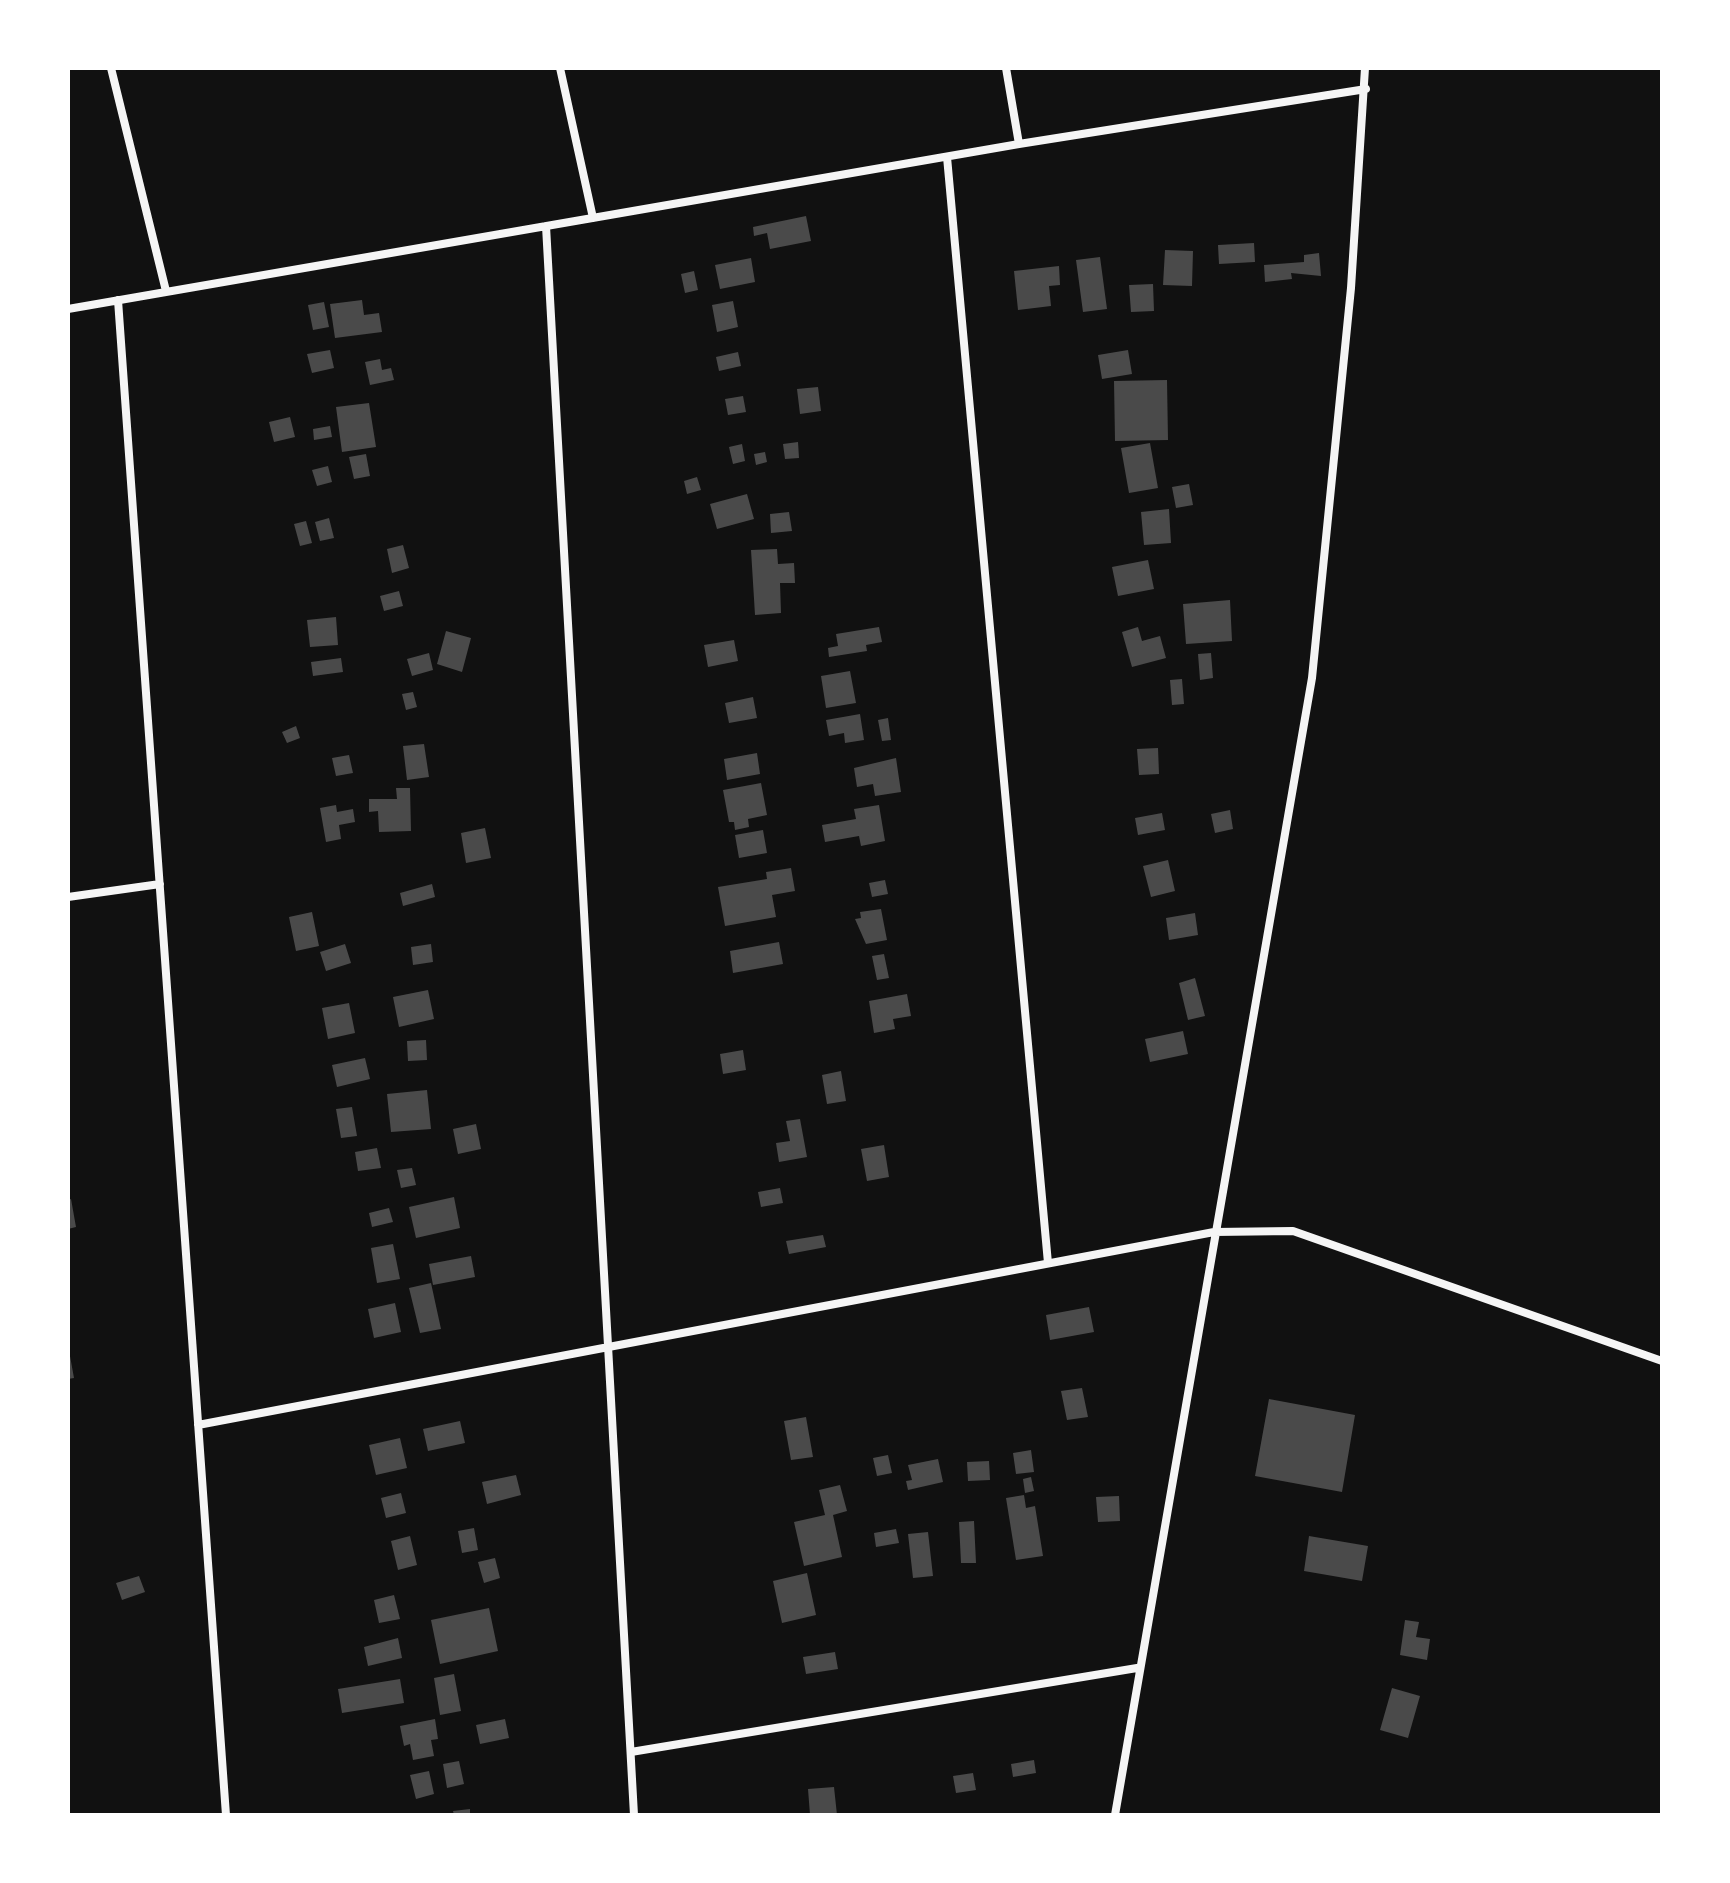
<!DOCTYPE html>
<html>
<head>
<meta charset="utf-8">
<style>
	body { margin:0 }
	#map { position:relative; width:1730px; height:1883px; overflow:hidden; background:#111; font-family:"Fira Sans Condensed",sans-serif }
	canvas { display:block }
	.frame { position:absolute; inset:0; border:70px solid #fff; pointer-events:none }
</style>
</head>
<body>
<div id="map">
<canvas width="1730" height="1883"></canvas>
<div class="frame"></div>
</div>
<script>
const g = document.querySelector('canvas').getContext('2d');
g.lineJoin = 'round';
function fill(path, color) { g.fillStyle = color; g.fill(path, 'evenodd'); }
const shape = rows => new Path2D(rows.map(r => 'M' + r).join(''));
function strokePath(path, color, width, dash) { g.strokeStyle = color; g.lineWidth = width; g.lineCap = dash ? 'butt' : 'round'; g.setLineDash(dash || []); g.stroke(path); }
const building = shape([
	[806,216,811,241,770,249,767,233,754,236,753,227],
	[1254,243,1255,262,1219,264,1218,245],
	[1165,250,1193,251,1192,286,1163,285],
	[1319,253,1321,276,1291,273,1292,279,1265,282,1264,265,1304,262,1304,255],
	[1100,257,1107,309,1083,312,1076,260],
	[751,258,755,282,720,289,715,265],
	[1059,266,1060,285,1049,286,1051,306,1018,310,1014,271],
	[694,271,698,290,685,293,681,274],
	[1153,284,1154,311,1131,312,1129,285],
	[362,300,364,315,379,313,382,332,335,338,330,304],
	[733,301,738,327,717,332,712,305],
	[324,302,329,327,313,330,308,305],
	[330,350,334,368,312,373,307,354],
	[1128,350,1132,374,1102,379,1098,355],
	[738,352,741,366,719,371,716,357],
	[380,359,382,370,391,368,394,380,370,385,365,362],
	[1167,380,1168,440,1115,441,1114,381],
	[818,387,821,411,800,414,797,389],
	[743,396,746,412,728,415,725,399],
	[369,403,376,447,342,452,336,407],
	[290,417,295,437,274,442,269,422],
	[330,426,332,437,314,440,313,429],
	[798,442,799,458,785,459,783,444],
	[1150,443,1158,488,1129,493,1121,448],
	[742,444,745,461,733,464,729,447],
	[765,452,767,462,756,465,754,454],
	[366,454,370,476,354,479,349,457],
	[328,466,332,482,317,486,312,470],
	[697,477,701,490,687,494,684,481],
	[1189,484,1193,505,1176,508,1172,487],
	[747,494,754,519,717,529,710,504],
	[1169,509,1171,543,1144,545,1141,512],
	[789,512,792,531,771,533,770,514],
	[329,518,334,538,320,541,315,522],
	[306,521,312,543,300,546,294,524],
	[403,545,409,568,392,573,387,549],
	[777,549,778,564,794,563,795,583,780,583,781,613,755,615,751,550],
	[1148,560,1154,589,1118,596,1112,567],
	[399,591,403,606,384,611,380,596],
	[1230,600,1232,641,1186,644,1183,604],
	[336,617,338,645,310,647,307,620],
	[879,627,882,642,866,645,867,651,829,657,828,648,838,646,836,634],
	[1138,627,1142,641,1160,636,1166,658,1132,667,1122,632],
	[446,631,471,638,462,672,437,664],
	[734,640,738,661,708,667,704,645],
	[429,653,433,670,412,676,407,659],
	[1211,653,1213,678,1200,680,1198,654],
	[341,658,343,672,313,676,311,662],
	[850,671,856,703,826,708,821,676],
	[1182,679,1184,704,1172,705,1170,680],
	[413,692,417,707,406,710,402,694],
	[753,697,757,718,729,723,725,703],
	[860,714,864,740,845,743,844,733,829,736,826,720],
	[888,718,891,740,882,741,878,720],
	[296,726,300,738,287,743,282,732],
	[424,744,429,777,407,780,403,746],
	[1158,748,1159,774,1139,775,1137,749],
	[757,753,760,774,727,780,724,759],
	[349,755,353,773,336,776,332,758],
	[896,758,901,792,875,796,873,784,857,787,854,768],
	[761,783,767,815,748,819,749,827,735,830,734,822,729,822,723,790],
	[396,788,410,788,411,831,379,832,378,811,369,812,369,799,397,799],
	[336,805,337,812,353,809,355,822,339,825,341,839,326,842,320,808],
	[879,805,885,841,861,846,859,836,825,842,822,825,856,819,854,809],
	[1230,810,1233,829,1215,833,1211,814],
	[1162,813,1165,830,1138,835,1135,818],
	[485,828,491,858,466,863,461,833],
	[763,830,767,853,739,858,735,835],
	[1168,860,1175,891,1151,897,1143,866],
	[791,868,795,891,772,895,776,917,725,926,718,887,767,879,766,872],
	[885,880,888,894,872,897,869,883],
	[432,884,435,897,403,906,400,893],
	[881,909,887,940,866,944,855,919,861,918,860,912],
	[312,912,319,946,296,951,289,917],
	[1195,913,1198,935,1169,940,1166,918],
	[779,942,783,964,733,973,730,951],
	[345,944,351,963,326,971,320,952],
	[431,944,433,962,413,965,411,947],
	[884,954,889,978,877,980,872,956],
	[1195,978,1205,1016,1188,1020,1179,983],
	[428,990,434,1019,399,1027,393,997],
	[907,994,911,1016,893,1019,895,1029,874,1033,869,1001],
	[349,1003,355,1033,328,1039,322,1008],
	[1183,1031,1188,1054,1150,1062,1145,1039],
	[426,1040,427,1060,408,1061,407,1041],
	[743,1050,746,1070,723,1074,720,1054],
	[365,1058,370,1079,337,1087,332,1065],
	[841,1071,846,1101,827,1104,822,1075],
	[427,1090,431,1129,391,1132,387,1094],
	[352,1107,357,1136,341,1138,336,1109],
	[800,1119,807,1157,779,1162,776,1143,790,1141,786,1121],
	[476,1124,481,1149,458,1154,453,1129],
	[884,1145,889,1177,867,1181,861,1149],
	[377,1148,381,1168,358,1171,355,1152],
	[412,1168,416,1185,401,1188,397,1170],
	[780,1188,783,1203,761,1207,758,1192],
	[454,1197,460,1228,416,1238,409,1207],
	[71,1199,76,1227,68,1229,68,1200],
	[389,1208,393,1222,372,1227,369,1213],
	[823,1235,826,1247,789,1254,786,1241],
	[393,1244,400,1279,377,1283,371,1248],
	[471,1256,475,1277,433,1285,429,1264],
	[431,1283,441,1329,420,1333,409,1288],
	[395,1303,401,1332,374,1338,368,1309],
	[1089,1307,1094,1332,1050,1340,1046,1315],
	[68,1345,74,1378,68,1379],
	[1082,1388,1088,1417,1067,1420,1061,1391],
	[1269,1399,1355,1415,1342,1492,1255,1476],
	[806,1417,813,1457,791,1460,784,1421],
	[460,1421,465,1443,428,1451,423,1429],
	[400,1438,407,1468,376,1475,369,1445],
	[1031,1450,1034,1472,1016,1474,1013,1453],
	[888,1455,892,1473,877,1476,873,1458],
	[938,1459,943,1482,908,1490,906,1481,912,1480,908,1465],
	[989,1461,990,1480,968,1481,967,1462],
	[516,1475,521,1495,487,1504,482,1482],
	[1031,1477,1034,1491,1025,1493,1023,1479],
	[840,1485,847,1511,833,1515,842,1557,804,1566,794,1522,825,1515,819,1490],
	[401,1493,406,1513,386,1518,381,1498],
	[1024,1495,1026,1508,1035,1506,1043,1556,1016,1560,1006,1498],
	[1119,1496,1120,1521,1098,1522,1096,1497],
	[974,1521,976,1563,961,1563,959,1522],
	[474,1528,478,1550,462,1553,458,1531],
	[896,1529,899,1543,876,1547,874,1533],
	[928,1532,933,1576,913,1578,908,1534],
	[410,1536,417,1565,398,1570,391,1541],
	[1309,1536,1368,1546,1362,1581,1304,1571],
	[495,1558,500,1578,484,1583,478,1562],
	[807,1573,816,1615,782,1623,773,1581],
	[139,1576,145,1592,122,1600,116,1583],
	[394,1595,400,1619,379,1623,374,1600],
	[489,1608,498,1651,440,1664,431,1620],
	[1405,1620,1419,1622,1416,1637,1430,1639,1427,1660,1400,1655],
	[398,1638,402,1658,368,1666,364,1647],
	[835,1652,838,1669,806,1674,803,1657],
	[454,1674,461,1711,440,1715,434,1678],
	[400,1679,404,1703,342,1713,338,1689],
	[1392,1688,1420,1696,1408,1738,1380,1730],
	[435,1719,438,1739,431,1740,434,1756,413,1760,410,1744,404,1746,400,1726],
	[505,1719,509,1738,480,1744,476,1725],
	[1034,1760,1036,1773,1013,1777,1011,1764],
	[459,1761,464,1784,447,1788,443,1764],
	[429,1771,434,1794,416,1799,410,1775],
	[973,1773,976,1790,956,1793,953,1776],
	[834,1787,837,1815,810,1815,808,1789],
	[470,1809,470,1815,454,1815,453,1811]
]);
const minor = shape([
	[111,68,166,291],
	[560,68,593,218],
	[1006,68,1019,144],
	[947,157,1048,1263],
	[546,226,634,1815],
	[118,300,226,1815],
	[68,309,1019,144,1366,89],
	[68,897,160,884],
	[198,1425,1214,1232,1293,1231,1662,1361],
	[631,1752,1137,1668],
	[1115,1815,1312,678,1351,288,1365,68]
]);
fill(building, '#4a4a4a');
strokePath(minor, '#f5f5f5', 8);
</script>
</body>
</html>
